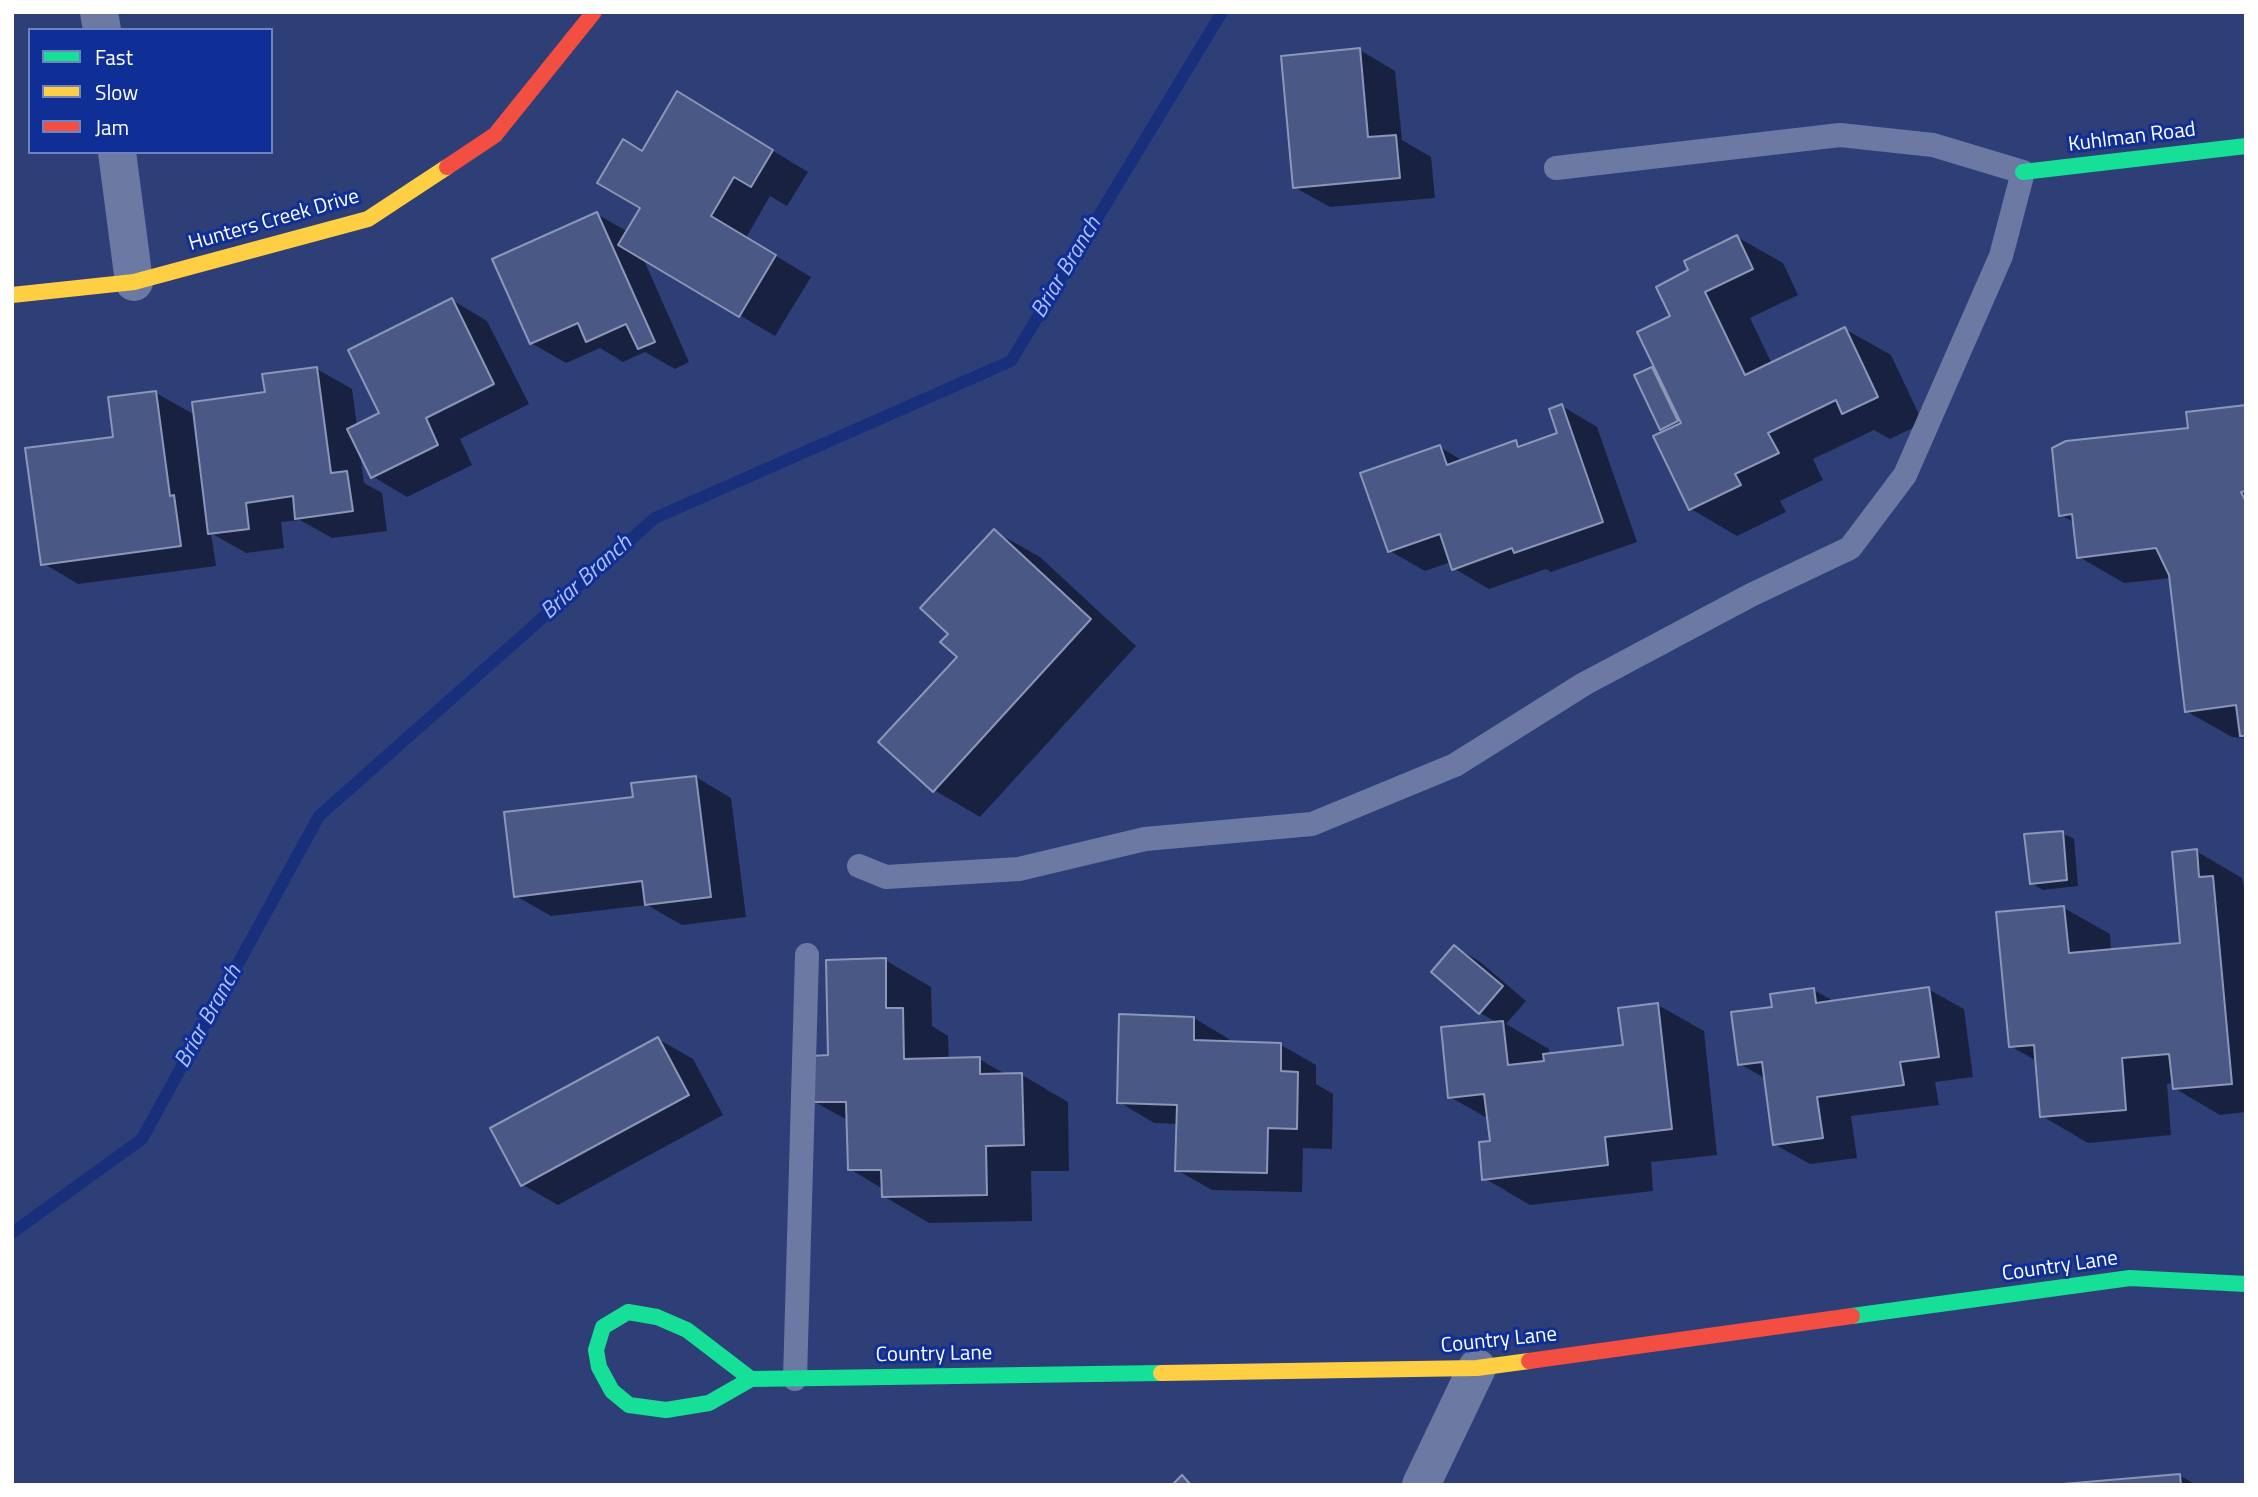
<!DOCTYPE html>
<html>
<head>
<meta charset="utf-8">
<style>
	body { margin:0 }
	#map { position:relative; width:2258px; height:1497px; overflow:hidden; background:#2e3f77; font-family:"Titillium Web",sans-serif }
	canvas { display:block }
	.frame { position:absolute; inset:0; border:14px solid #fff; pointer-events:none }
	.legend { position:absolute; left:28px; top:28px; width:245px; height:126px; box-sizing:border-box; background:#0f2f96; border:2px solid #6f82c0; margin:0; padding:9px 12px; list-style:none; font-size:21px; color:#fff }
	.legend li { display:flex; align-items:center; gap:14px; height:35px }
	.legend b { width:35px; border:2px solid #6f82c0 }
</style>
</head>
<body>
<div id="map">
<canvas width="2258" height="1497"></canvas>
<div class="frame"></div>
<ul class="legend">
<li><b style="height:9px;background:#16e098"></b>Fast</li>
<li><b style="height:9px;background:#ffcf43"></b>Slow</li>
<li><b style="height:9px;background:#f24e42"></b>Jam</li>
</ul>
</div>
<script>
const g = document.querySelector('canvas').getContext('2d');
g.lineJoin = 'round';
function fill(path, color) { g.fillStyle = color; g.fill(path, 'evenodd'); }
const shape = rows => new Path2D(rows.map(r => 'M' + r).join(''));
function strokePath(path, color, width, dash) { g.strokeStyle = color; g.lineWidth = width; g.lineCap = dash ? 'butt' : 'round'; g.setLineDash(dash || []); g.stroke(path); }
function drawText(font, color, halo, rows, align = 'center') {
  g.font = font + ' "Titillium Web",sans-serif'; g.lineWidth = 6; g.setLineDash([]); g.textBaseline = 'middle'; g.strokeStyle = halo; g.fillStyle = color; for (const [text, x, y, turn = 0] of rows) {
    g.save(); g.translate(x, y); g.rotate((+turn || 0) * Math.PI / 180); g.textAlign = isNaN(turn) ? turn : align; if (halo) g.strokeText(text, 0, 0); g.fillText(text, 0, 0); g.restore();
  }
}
const shadow = shape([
	[1360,50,1395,71,1402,140,1431,157,1435,198,1330,207,1294,187],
	[712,114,808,172,787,206,770,196,746,238,811,277,775,336,643,258,689,362,675,369,645,352,623,362,600,348,566,363,531,343,597,214,628,232,642,208,643,152],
	[1737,237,1783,263,1798,295,1750,318,1772,364,1845,329,1891,355,1923,423,1890,439,1874,430,1813,459,1823,480,1780,501,1786,512,1737,536,1691,509,1667,432,1661,429,1652,369,1658,372,1672,316,1691,271],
	[452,300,487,321,529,404,460,439,472,465,407,497,372,476,360,454,364,483,382,493,387,531,332,538,300,520,281,522,284,548,246,553,211,533,216,566,78,584,43,563,115,438,156,393,195,415,266,394,317,369,352,389,357,426,381,413],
	[1562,406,1597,427,1637,542,1551,572,1546,569,1489,589,1453,568,1451,562,1425,571,1390,551,1440,447,1463,461,1516,442,1523,447,1559,434],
	[2246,407,2246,738,2232,737,2186,711,2171,578,2124,583,2079,557,2075,523,2061,515,2190,429],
	[994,531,1040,557,1136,646,980,817,934,790,959,657],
	[696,777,731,798,746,917,682,925,647,905,551,916,516,896,635,798],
	[2062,833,2074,839,2078,886,2043,890,2031,883],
	[2196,851,2242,878,2246,897,2246,1112,2220,1115,2174,1088,2174,1083,2167,1084,2171,1135,2088,1143,2042,1116,2037,1061,2010,1046,2064,908,2110,934,2111,951,2182,945],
	[1455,947,1479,961,1526,1001,1506,1024,1549,1049,1549,1055,1625,1047,1658,1005,1704,1031,1717,1155,1651,1162,1653,1191,1530,1205,1484,1178,1491,1143,1489,1119,1450,1097,1498,1023,1480,1013],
	[885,960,931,987,932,1026,948,1036,949,1060,979,1059,1007,1075,1022,1075,1068,1102,1069,1171,1031,1171,1032,1221,929,1223,883,1196,883,1189,850,1169,849,1121,813,1101,830,1057],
	[1928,989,1964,1009,1973,1077,1935,1082,1939,1105,1851,1116,1857,1158,1810,1164,1774,1144,1766,1079,1740,1064,1774,1008,1814,990,1835,1002],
	[1194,1018,1229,1039,1229,1043,1281,1045,1316,1065,1316,1084,1333,1094,1332,1149,1303,1148,1302,1192,1212,1190,1177,1170,1178,1124,1154,1123,1119,1102],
	[658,1039,693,1059,723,1115,558,1205,523,1185],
	[2179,1475,2196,1485,2071,1485]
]);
const stream = shape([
	[12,1233,142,1139,319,816,655,518,1011,361,1222,12]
]);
const building = shape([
	[1360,48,1368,137,1396,135,1400,178,1293,188,1281,56,1360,48],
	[677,91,773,150,751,187,734,177,711,216,776,255,739,317,618,245,640,208,597,183,623,139,642,151,677,91],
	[597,212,655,342,638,349,626,324,586,342,578,323,530,344,492,259,597,212],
	[1737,235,1753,269,1705,292,1745,375,1845,327,1878,397,1842,414,1836,400,1768,433,1779,453,1735,474,1741,485,1689,510,1653,436,1681,423,1637,332,1670,316,1656,287,1688,270,1684,261,1737,235],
	[452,298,494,384,426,418,438,445,371,478,347,429,379,413,348,350,452,298],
	[317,367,331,473,347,471,353,511,295,519,293,496,246,503,249,529,208,534,192,402,265,392,262,374,317,367],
	[1652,367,1678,421,1660,430,1634,375,1652,367],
	[156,391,170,496,174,495,181,546,41,565,25,448,113,437,108,397,156,391],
	[1562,404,1603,522,1514,553,1512,548,1452,570,1440,534,1388,552,1360,473,1440,445,1447,465,1516,440,1518,447,1557,433,1549,409,1562,404],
	[2246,405,2246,491,2241,492,2246,502,2246,736,2240,736,2236,705,2185,712,2169,575,2156,548,2077,558,2072,514,2059,516,2052,448,2066,441,2188,428,2186,412,2246,405],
	[994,529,1091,619,933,792,878,742,957,657,940,642,948,634,920,608,994,529],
	[696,776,711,897,645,905,642,881,514,897,504,812,633,797,631,783,696,776],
	[2063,831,2067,880,2030,884,2024,834,2063,831],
	[2197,849,2199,877,2213,876,2232,1084,2173,1089,2169,1054,2122,1058,2126,1110,2040,1117,2034,1045,2009,1047,1996,912,2064,906,2069,953,2180,943,2172,852,2197,849],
	[1454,945,1503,986,1479,1014,1431,972,1454,945],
	[886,958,886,1008,903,1008,904,1059,980,1057,980,1074,1022,1073,1024,1145,986,1146,987,1195,882,1197,881,1170,848,1170,846,1102,811,1102,810,1056,828,1055,826,960,886,958],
	[1929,987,1939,1057,1900,1062,1904,1085,1817,1097,1823,1138,1773,1145,1762,1062,1738,1065,1731,1012,1772,1007,1770,994,1814,988,1816,1003,1929,987],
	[1658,1003,1672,1129,1605,1137,1608,1165,1482,1180,1479,1142,1490,1141,1484,1094,1448,1098,1441,1027,1503,1021,1508,1065,1544,1061,1543,1054,1623,1045,1618,1008,1658,1003],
	[1119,1014,1194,1017,1194,1040,1281,1043,1281,1071,1298,1072,1297,1129,1268,1128,1267,1173,1175,1171,1177,1105,1117,1103,1119,1014],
	[658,1037,689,1095,521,1186,490,1128,658,1037],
	[2180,1474,2181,1485,2051,1485,2180,1474],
	[1182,1475,1191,1485,1172,1485,1182,1475]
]);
const lane = shape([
	[859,866,886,877,1019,869,1145,839,1312,824,1455,765,1584,684,1751,595,1850,548,1905,475,2001,256,2023,172,1933,145,1840,135,1556,168],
	[795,1379,807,955]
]);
const street = shape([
	[99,12,102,30],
	[117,152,134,282],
	[1421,1485,1477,1368]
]);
const fast = shape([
	[2023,172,2246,146],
	[1852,1316,2130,1278,2246,1284],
	[751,1379,687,1330,657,1317,628,1312,603,1327,596,1350,599,1367,612,1391,629,1405,666,1410,709,1403,751,1379,1161,1373]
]);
const slow = shape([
	[12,295,134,282,368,219,447,167],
	[1161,1373,1477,1368,1529,1361]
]);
const jam = shape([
	[447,167,495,135,594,12],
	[1529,1361,1852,1316]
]);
const streetNames = [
	["Kuhlman Road",2132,138,-7],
	["Hunters Creek Drive",274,221,-16],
	["Country Lane",2060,1267,-8],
	["Country Lane",1499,1341,-6],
	["Country Lane",934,1355,-1]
];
const waterNames = [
	["Briar Branch",1067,268,-59],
	["Briar Branch",587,578,-42],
	["Briar Branch",209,1017,-61]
];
fill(shadow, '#0007');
strokePath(stream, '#18307c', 12);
fill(building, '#4a5885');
strokePath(building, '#8c96b7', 2);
strokePath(lane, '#6c79a2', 24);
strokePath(street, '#6c79a2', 38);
strokePath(fast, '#16e098', 16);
strokePath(slow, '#ffcf43', 16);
strokePath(jam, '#f24e42', 16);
drawText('21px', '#fff', '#0f2f96', streetNames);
drawText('italic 23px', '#aabffb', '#0f2f96', waterNames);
</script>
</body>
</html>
